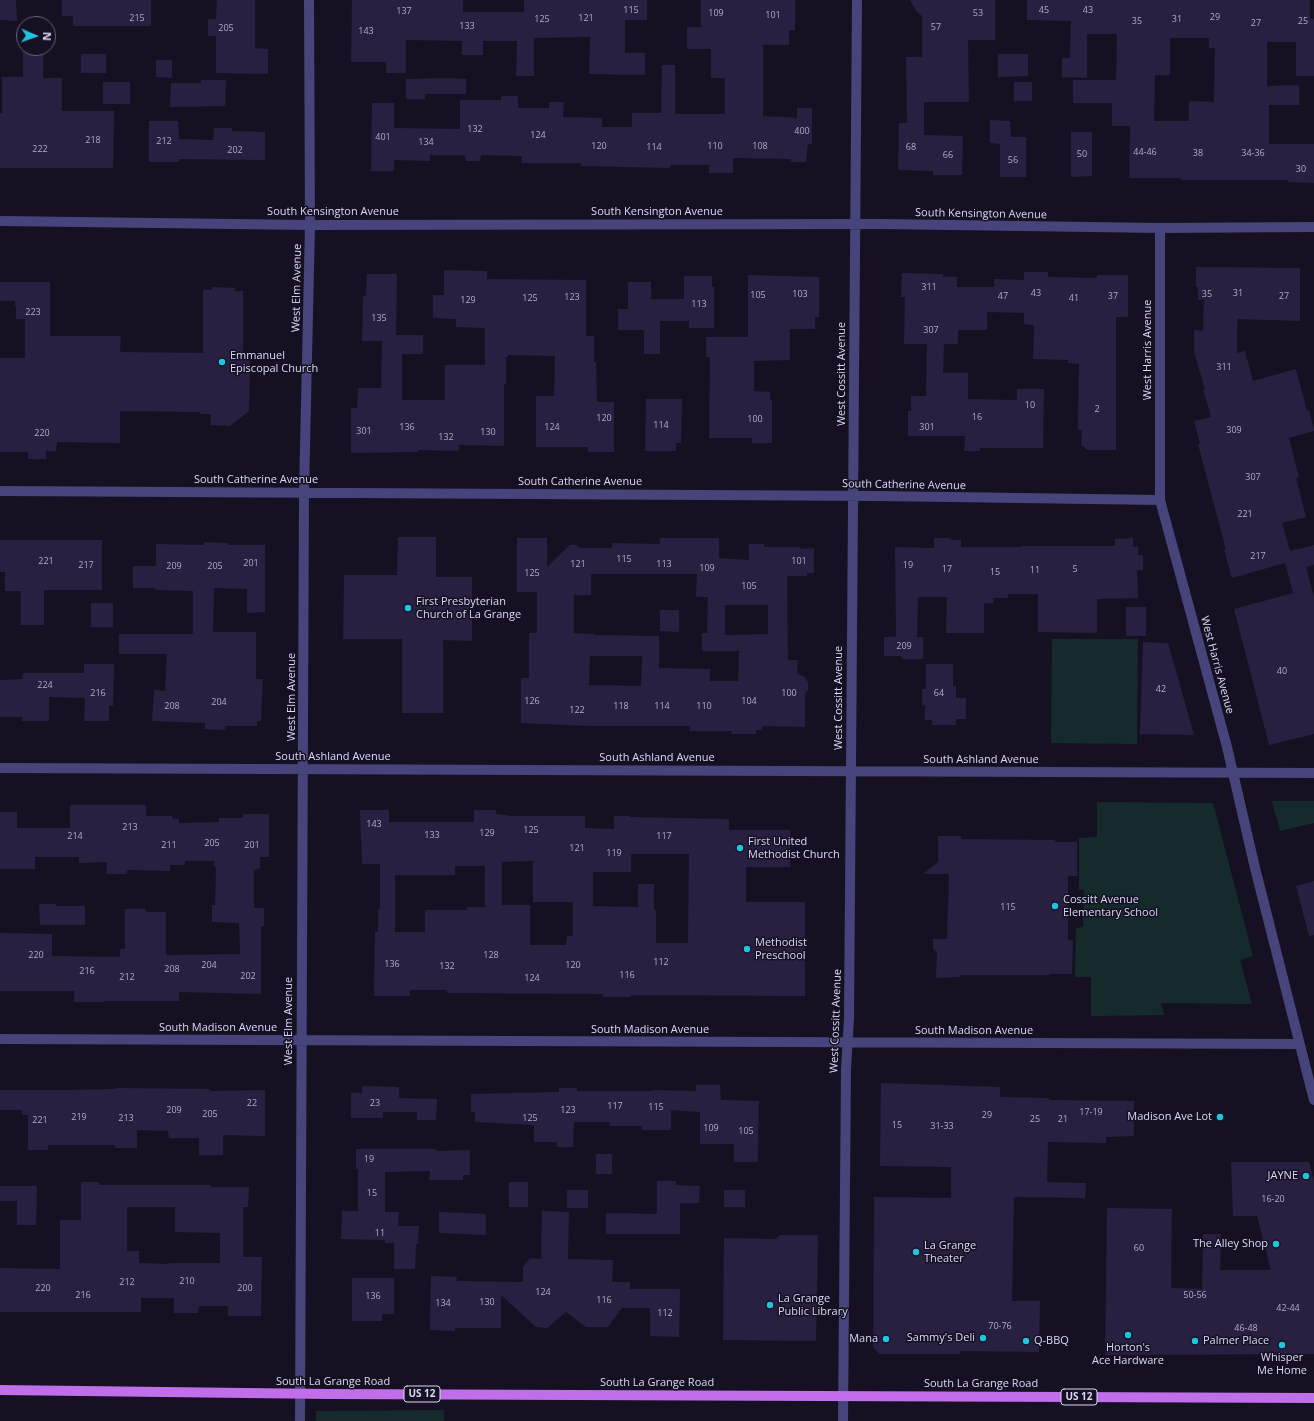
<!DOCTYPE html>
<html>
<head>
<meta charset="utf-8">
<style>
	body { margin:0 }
	#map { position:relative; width:1314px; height:1421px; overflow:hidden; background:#151122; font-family:"Open Sans",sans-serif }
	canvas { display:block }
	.north { position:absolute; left:16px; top:16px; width:40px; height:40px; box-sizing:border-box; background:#151122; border:1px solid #656178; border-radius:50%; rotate:92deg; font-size:11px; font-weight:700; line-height:16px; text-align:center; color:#ddd8f9 }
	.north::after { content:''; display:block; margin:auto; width:14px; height:18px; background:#1fc4de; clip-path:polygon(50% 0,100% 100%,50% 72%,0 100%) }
</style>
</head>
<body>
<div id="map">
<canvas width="1314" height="1421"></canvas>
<div class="north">N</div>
</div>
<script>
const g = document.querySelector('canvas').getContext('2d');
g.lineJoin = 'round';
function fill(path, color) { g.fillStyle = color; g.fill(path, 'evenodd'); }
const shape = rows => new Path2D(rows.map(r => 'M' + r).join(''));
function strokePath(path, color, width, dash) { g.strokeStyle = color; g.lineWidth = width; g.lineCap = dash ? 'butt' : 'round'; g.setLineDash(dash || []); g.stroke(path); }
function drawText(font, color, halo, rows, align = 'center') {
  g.font = font + ' "Open Sans",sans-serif'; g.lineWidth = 3; g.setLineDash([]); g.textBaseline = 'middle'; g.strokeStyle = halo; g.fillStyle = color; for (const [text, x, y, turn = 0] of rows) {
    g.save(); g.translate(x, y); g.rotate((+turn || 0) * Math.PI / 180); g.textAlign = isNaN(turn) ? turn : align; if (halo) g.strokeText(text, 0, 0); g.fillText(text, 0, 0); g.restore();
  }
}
const green = shape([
	[1052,639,1138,639,1137,744,1051,743],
	[1272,801,1314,801,1314,823,1280,831],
	[1097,802,1213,803,1253,956,1240,960,1252,1004,1161,1003,1164,1015,1091,1016,1091,977,1075,977,1076,928,1083,927,1084,890,1079,890,1079,838,1097,837],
	[444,1410,444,1421,316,1421,316,1411]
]);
const building = shape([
	[0,0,16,0,17,21,0,20],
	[62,0,151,0,151,26,73,26,73,16,62,16],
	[217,0,255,0,255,48,268,49,268,74,216,73,216,36,208,36,208,19,216,19],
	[352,0,463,0,463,12,524,12,524,0,647,0,647,20,625,20,625,53,645,53,645,75,589,74,590,37,534,38,534,76,516,76,517,41,483,41,483,55,462,55,462,41,406,40,406,73,386,73,386,62,351,62],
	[701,0,795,0,795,30,789,30,789,45,763,45,763,116,797,118,797,108,812,108,812,144,808,144,806,162,791,162,791,159,733,158,733,173,709,173,709,165,670,165,670,168,581,166,581,163,522,163,522,156,481,155,480,161,466,161,465,155,430,155,430,161,394,160,394,171,371,171,372,103,394,103,394,128,460,129,460,100,501,100,501,96,518,96,518,108,549,108,549,102,564,102,563,117,602,118,602,127,632,127,632,113,661,113,662,65,675,65,675,114,725,114,725,78,711,78,711,49,687,49,687,27,701,27],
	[910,0,995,0,995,40,968,40,969,102,924,102,924,135,963,136,962,175,933,175,933,171,898,170,899,123,907,123,906,57,922,57,922,16,917,12],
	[1027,0,1310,0,1310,19,1314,19,1314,76,1296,76,1296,42,1267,42,1267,86,1299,85,1299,105,1269,105,1269,144,1314,144,1314,183,1288,182,1288,180,1181,180,1181,178,1129,178,1130,126,1112,126,1112,103,1073,103,1073,80,1116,80,1117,34,1087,34,1087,78,1062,77,1062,58,1070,58,1071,21,1027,20],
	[1170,38,1209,38,1209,48,1215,48,1214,102,1189,101,1189,121,1154,121,1155,75,1170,75],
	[23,50,43,50,43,78,62,78,62,111,114,111,113,168,0,168,0,113,2,113,2,77,23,77],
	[81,54,106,54,106,73,81,73],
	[998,54,1028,54,1028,76,998,77],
	[156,60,172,60,172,78,156,77],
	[447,78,466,79,466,94,425,94,425,99,406,99,406,79],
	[201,80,226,80,225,106,170,107,171,83,201,83],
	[103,82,130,82,130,104,103,104],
	[1014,82,1032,82,1032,101,1014,101],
	[990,120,1010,121,1011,137,1026,137,1026,177,1000,177,1000,144,990,143],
	[149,121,178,121,179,139,213,140,214,128,232,128,232,131,265,132,265,160,179,159,179,162,149,162],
	[1071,132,1092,132,1092,176,1071,177],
	[1196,267,1300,268,1300,321,1238,319,1237,324,1237,353,1245,351,1253,381,1296,369,1307,411,1309,410,1314,429,1314,431,1289,438,1299,477,1296,478,1306,517,1282,523,1290,551,1314,545,1314,565,1306,567,1314,597,1314,734,1269,745,1234,609,1293,593,1285,563,1232,578,1224,550,1226,550,1198,444,1200,443,1194,421,1211,417,1203,389,1205,389,1194,352,1194,330,1203,331,1204,300,1198,300,1198,287,1196,287],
	[444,270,487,271,487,279,586,280,586,336,594,336,594,362,596,362,597,402,614,402,614,452,588,452,588,447,536,447,536,396,554,396,555,356,508,355,508,357,506,357,506,384,504,384,504,446,459,445,459,451,418,450,418,452,351,453,351,408,357,408,358,388,381,388,382,341,362,341,363,296,366,296,367,274,397,274,396,335,423,335,423,354,402,354,402,400,445,400,445,365,485,365,485,328,456,327,456,319,433,318,433,295,444,295],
	[1024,272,1048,272,1048,277,1097,278,1097,275,1128,275,1128,317,1116,317,1116,450,1088,450,1081,445,1082,430,1078,430,1079,364,1068,363,1068,360,1033,359,1034,325,1024,324,1024,313,987,312,987,330,958,330,958,344,944,344,943,373,968,373,968,399,1017,400,1017,389,1044,389,1043,448,980,448,980,451,964,451,965,436,908,436,908,411,911,411,911,396,926,396,927,344,904,344,905,297,901,297,902,273,943,274,943,277,957,277,957,287,994,287,994,279,1024,280],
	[748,275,819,277,819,317,815,317,815,329,790,329,790,360,754,361,754,391,770,392,770,399,772,400,772,443,752,443,752,438,709,438,710,357,706,357,706,337,748,337],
	[684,276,712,276,712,287,714,287,714,328,689,328,689,321,660,321,660,354,644,354,644,330,618,330,618,309,628,309,628,282,651,282,651,299,684,299],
	[0,282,50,282,50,336,121,336,120,352,203,353,203,290,212,290,212,287,235,288,235,291,243,291,243,356,250,356,249,411,230,426,210,425,211,414,200,414,200,412,120,411,120,443,57,442,56,451,46,451,46,459,28,459,28,452,0,452,0,358,25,358,25,319,16,319,16,306,15,306,15,301,0,301],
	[646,399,682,399,681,443,676,443,676,451,645,451],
	[398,537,436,537,436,577,472,577,472,641,443,640,443,713,402,713,402,639,343,639,344,575,397,575],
	[517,538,547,538,547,567,570,545,576,545,580,548,612,548,612,543,660,544,660,538,719,538,719,558,749,560,749,544,764,544,764,547,801,547,800,549,814,548,814,573,807,573,807,576,787,576,788,660,798,660,797,674,804,676,808,682,808,690,805,693,805,727,762,726,762,730,756,730,756,734,731,734,732,731,690,731,690,726,588,726,521,723,521,678,529,678,529,633,537,633,537,592,517,592],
	[591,574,697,574,696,597,708,597,707,633,702,633,702,651,739,651,738,681,710,681,710,669,659,668,659,636,594,635,594,634,574,633,574,595,591,595],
	[725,605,768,605,768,634,725,635],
	[590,656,642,656,641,686,589,685],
	[934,538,951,538,951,540,961,540,961,547,1022,547,1022,546,1115,546,1115,539,1133,538,1133,547,1138,547,1138,555,1143,555,1143,570,1137,570,1138,598,1097,599,1097,633,1038,632,1038,594,1008,594,1008,598,993,598,994,603,984,603,984,633,946,633,947,597,918,597,917,637,923,637,923,659,902,659,901,656,884,656,884,637,896,637,895,547,934,548],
	[0,540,102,540,102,590,44,590,44,625,21,625,21,591,5,591,5,572,0,572],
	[204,542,228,543,228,545,265,545,265,612,247,613,247,589,214,588,213,632,256,632,256,679,263,679,261,721,257,721,257,726,225,726,225,730,205,729,205,723,152,721,154,690,165,691,167,654,119,654,119,634,193,634,193,591,155,590,155,588,133,588,133,566,156,566,156,544,204,545],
	[91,603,113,603,113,627,91,627],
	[1126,607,1146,607,1146,636,1126,636],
	[660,610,679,610,679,632,660,631],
	[1143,642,1168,643,1194,735,1140,734],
	[84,664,114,664,113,706,109,706,109,721,84,721,85,698,49,697,49,721,22,721,22,717,0,717,0,680,22,679,23,673,84,673],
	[926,664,953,664,953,686,956,686,956,698,966,698,966,719,956,719,956,725,932,725,932,720,925,720,925,705,922,706,922,689,926,689],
	[70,805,146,805,146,816,172,816,173,819,179,819,179,823,219,822,219,818,243,818,243,814,269,814,269,857,260,857,260,868,254,870,254,908,264,908,264,926,261,926,261,994,179,992,179,1001,104,1001,104,1002,74,1002,74,991,0,991,0,933,52,934,52,956,120,957,120,949,125,949,125,909,146,909,146,912,166,912,166,955,240,954,239,923,212,922,212,905,215,905,216,867,214,867,214,861,185,861,185,865,170,865,170,871,127,870,127,874,106,874,107,862,79,863,79,857,35,857,35,869,0,869,0,812,17,812,17,828,70,828],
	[360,810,389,810,389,822,474,822,474,810,496,810,496,814,511,816,585,816,585,828,614,829,614,816,630,816,630,817,729,819,729,830,790,830,790,867,746,867,746,902,805,902,805,996,631,995,631,997,603,997,603,994,447,993,447,990,410,990,410,996,374,996,375,932,378,932,378,909,380,909,380,864,362,864],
	[631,854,689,854,688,943,656,943,656,910,654,910,654,884,638,884,638,907,593,906,593,872,631,872],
	[533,861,533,902,573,902,573,936,567,936,566,945,530,945,530,905,502,905,502,862],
	[455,866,485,866,485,907,467,907,467,910,425,910,425,932,395,932,395,875,455,875],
	[938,836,961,836,961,839,1055,840,1055,842,1077,842,1077,876,1068,876,1068,940,1073,940,1072,974,1050,974,1050,975,960,975,960,977,936,978,937,952,933,949,933,939,947,939,949,874,923,874,938,862],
	[1314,881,1314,935,1309,936,1296,886],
	[39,904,56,904,56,906,85,906,85,925,40,925],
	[881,1083,1000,1087,1000,1097,1049,1098,1049,1100,1134,1101,1134,1136,1106,1137,1106,1143,1048,1142,1047,1182,1086,1183,1085,1198,1014,1197,1012,1301,1040,1301,1039,1352,960,1351,960,1354,879,1354,873,1347,874,1197,951,1198,951,1167,880,1166],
	[696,1085,720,1085,721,1100,759,1101,758,1162,734,1162,734,1144,700,1144,700,1112,671,1110,671,1130,642,1130,642,1126,610,1126,610,1122,574,1122,573,1147,557,1147,557,1142,534,1142,534,1125,475,1122,475,1112,471,1112,471,1094,559,1092,559,1088,577,1088,577,1091,653,1091,653,1090,696,1091],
	[362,1086,399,1087,399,1098,437,1099,436,1120,417,1120,417,1112,383,1112,383,1118,351,1118,351,1093,362,1093],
	[115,1088,210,1089,210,1091,265,1090,265,1136,223,1135,223,1155,199,1155,199,1138,169,1138,168,1131,137,1130,137,1148,115,1148,115,1145,48,1145,48,1150,28,1150,28,1115,22,1115,22,1110,0,1110,0,1090,67,1090,115,1089],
	[356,1149,436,1149,436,1151,470,1150,470,1175,463,1175,463,1180,429,1180,430,1171,385,1172,385,1212,399,1212,398,1226,419,1226,418,1244,416,1244,415,1269,394,1269,394,1243,385,1243,385,1240,341,1239,342,1211,358,1211,358,1169,356,1169],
	[596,1154,612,1154,612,1174,596,1174],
	[1231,1162,1309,1162,1314,1181,1314,1354,1105,1355,1107,1208,1172,1209,1171,1288,1202,1289,1203,1234,1221,1234,1220,1270,1271,1270,1257,1216,1233,1216],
	[657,1181,676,1181,676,1185,700,1186,699,1203,680,1203,680,1234,606,1234,606,1213,656,1214,657,1213],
	[81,1182,99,1182,99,1185,211,1185,211,1187,249,1187,248,1207,243,1207,243,1257,262,1257,261,1316,228,1316,228,1306,199,1306,198,1313,174,1313,174,1298,141,1298,141,1312,0,1312,0,1268,60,1269,60,1220,81,1220],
	[127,1207,175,1207,175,1232,220,1233,220,1263,169,1263,169,1264,139,1263,139,1251,127,1251],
	[509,1182,528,1182,528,1207,509,1207],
	[0,1186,37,1186,36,1225,17,1225,17,1201,0,1201],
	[567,1190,588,1190,588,1208,567,1208],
	[724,1190,745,1190,745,1207,724,1207],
	[542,1211,569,1212,568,1259,613,1260,612,1282,630,1282,630,1289,680,1289,679,1337,650,1336,650,1308,622,1308,608,1327,586,1327,566,1312,547,1328,536,1327,501,1295,501,1328,455,1328,455,1331,430,1330,431,1276,457,1277,456,1281,523,1282,523,1267,530,1258,541,1259],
	[439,1212,486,1214,486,1235,439,1233],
	[780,1235,818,1235,816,1341,723,1340,724,1238,776,1239],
	[352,1278,394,1278,394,1314,382,1314,382,1321,352,1321]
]);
const minor = shape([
	[0,221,310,225,880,224,1160,228,1314,227],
	[1160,228,1160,500,1227,747,1255,868,1314,1100],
	[0,491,878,496,1160,500],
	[0,768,1314,773],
	[0,1039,1299,1044],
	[300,1421,304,492,310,225,309,0],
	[843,1421,846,1069,849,1018,857,0]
]);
const primary = shape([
	[0,1390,327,1394,1314,1398]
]);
const markers = [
	[222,362,4,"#1fc4de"],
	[408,608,4,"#1fc4de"],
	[740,848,4,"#1fc4de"],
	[1055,906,4,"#1fc4de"],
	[747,949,4,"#1fc4de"],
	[1220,1117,4,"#1fc4de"],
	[1306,1176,4,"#1fc4de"],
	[1276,1244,4,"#1fc4de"],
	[916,1252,4,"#1fc4de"],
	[770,1305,4,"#1fc4de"],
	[1128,1335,4,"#1fc4de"],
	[983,1338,4,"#1fc4de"],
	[886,1339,4,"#1fc4de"],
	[1026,1341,4,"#1fc4de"],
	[1195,1341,4,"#1fc4de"],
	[1282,1345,4,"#1fc4de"]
];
const numberNames = [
	["115",631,10],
	["45",1044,10],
	["43",1088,10],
	["137",404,11],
	["109",716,13],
	["53",978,13],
	["101",773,15],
	["29",1215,17],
	["215",137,18],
	["121",586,18],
	["125",542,19],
	["31",1177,19],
	["35",1137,21],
	["25",1303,21],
	["27",1256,23],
	["133",467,26],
	["57",936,27],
	["205",226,28],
	["143",366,31],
	["132",475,129],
	["400",802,131],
	["124",538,135],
	["401",383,137],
	["218",93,140],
	["212",164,141],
	["134",426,142],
	["120",599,146],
	["110",715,146],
	["108",760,146],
	["114",654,147],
	["68",911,147],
	["222",40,149],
	["202",235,150],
	["44-46",1145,152],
	["38",1198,153],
	["34-36",1253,153],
	["50",1082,154],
	["66",948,155],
	["56",1013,160],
	["30",1301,169],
	["311",929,287],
	["43",1036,293],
	["31",1238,293],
	["103",800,294],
	["35",1207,294],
	["105",758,295],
	["47",1003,296],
	["37",1113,296],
	["27",1284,296],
	["123",572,297],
	["125",530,298],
	["41",1074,298],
	["129",468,300],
	["113",699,304],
	["223",33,312],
	["135",379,318],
	["307",931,330],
	["311",1224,367],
	["10",1030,405],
	["2",1097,409],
	["16",977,417],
	["120",604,418],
	["100",755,419],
	["114",661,425],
	["136",407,427],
	["124",552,427],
	["301",927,427],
	["309",1234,430],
	["301",364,431],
	["130",488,432],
	["220",42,433],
	["132",446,437],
	["307",1253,477],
	["221",1245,514],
	["217",1258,556],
	["115",624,559],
	["221",46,561],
	["101",799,561],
	["201",251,563],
	["121",578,564],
	["113",664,564],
	["217",86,565],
	["19",908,565],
	["209",174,566],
	["205",215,566],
	["109",707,568],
	["17",947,569],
	["5",1075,569],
	["11",1035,570],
	["15",995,572],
	["125",532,573],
	["105",749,586],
	["209",904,646],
	["40",1282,671],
	["224",45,685],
	["42",1161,689],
	["216",98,693],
	["100",789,693],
	["64",939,693],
	["126",532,701],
	["104",749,701],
	["204",219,702],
	["208",172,706],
	["118",621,706],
	["114",662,706],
	["110",704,706],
	["122",577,710],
	["143",374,824],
	["213",130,827],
	["125",531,830],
	["129",487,833],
	["133",432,835],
	["214",75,836],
	["117",664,836],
	["205",212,843],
	["211",169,845],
	["201",252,845],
	["121",577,848],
	["119",614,853],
	["115",1008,907],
	["220",36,955],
	["128",491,955],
	["112",661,962],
	["136",392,964],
	["204",209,965],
	["120",573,965],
	["132",447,966],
	["208",172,969],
	["216",87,971],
	["116",627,975],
	["202",248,976],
	["212",127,977],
	["124",532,978],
	["22",252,1103],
	["23",375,1103],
	["117",615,1106],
	["115",656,1107],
	["209",174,1110],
	["123",568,1110],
	["17-19",1091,1112],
	["205",210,1114],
	["29",987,1115],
	["219",79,1117],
	["213",126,1118],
	["125",530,1118],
	["25",1035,1119],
	["21",1063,1119],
	["221",40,1120],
	["15",897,1125],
	["31-33",942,1126],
	["109",711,1128],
	["105",746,1131],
	["19",369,1159],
	["15",372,1193],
	["16-20",1273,1199],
	["11",380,1233],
	["60",1139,1248],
	["210",187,1281],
	["212",127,1282],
	["220",43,1288],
	["200",245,1288],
	["124",543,1292],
	["216",83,1295],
	["50-56",1195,1295],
	["136",373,1296],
	["116",604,1300],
	["130",487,1302],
	["134",443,1303],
	["42-44",1288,1308],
	["112",665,1313],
	["70-76",1000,1326],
	["46-48",1246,1328]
];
const shields = [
	[422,1394,36],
	[1079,1397,36]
];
const shieldNames = [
	["US 12",422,1394],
	["US 12",1079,1397]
];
const streetNames = [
	["South Kensington Avenue",333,212],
	["South Kensington Avenue",657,212],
	["South Kensington Avenue",981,214,1],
	["West Elm Avenue",297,288,-89],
	["West Harris Avenue",1148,350,-90],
	["West Cossitt Avenue",842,374,-90],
	["South Catherine Avenue",256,480],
	["South Catherine Avenue",580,482],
	["South Catherine Avenue",904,485,1],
	["West Harris Avenue",1217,665,75],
	["West Elm Avenue",292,697,-90],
	["West Cossitt Avenue",839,698,-90],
	["South Ashland Avenue",333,757],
	["South Ashland Avenue",657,758],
	["South Ashland Avenue",981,760],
	["West Elm Avenue",289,1021,-90],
	["West Cossitt Avenue",836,1021,-88],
	["South Madison Avenue",218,1028],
	["South Madison Avenue",650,1030],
	["South Madison Avenue",974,1031],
	["South La Grange Road",333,1382],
	["South La Grange Road",657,1383],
	["South La Grange Road",981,1384]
];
const poiNames = [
	["Emmanuel",230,356],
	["Episcopal Church",230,369],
	["First Presbyterian",416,602],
	["Church of La Grange",416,615],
	["First United",748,842],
	["Methodist Church",748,855],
	["Cossitt Avenue",1063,900],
	["Elementary School",1063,913],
	["Methodist",755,943],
	["Preschool",755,956],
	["Madison Ave Lot",1212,1117,"right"],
	["JAYNE",1298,1176,"right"],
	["The Alley Shop",1268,1244,"right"],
	["La Grange",924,1246],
	["Theater",924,1259],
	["La Grange",778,1299],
	["Public Library",778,1312],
	["Sammy's Deli",975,1338,"right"],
	["Mana",878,1339,"right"],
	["Q-BBQ",1034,1341],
	["Palmer Place",1203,1341],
	["Horton's",1128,1348,"center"],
	["Ace Hardware",1128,1361,"center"],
	["Whisper",1282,1358,"center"],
	["Me Home",1282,1371,"center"]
];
fill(green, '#152b2b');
fill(building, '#282040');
strokePath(minor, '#47437b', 10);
strokePath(primary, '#c06eea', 10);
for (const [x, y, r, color] of markers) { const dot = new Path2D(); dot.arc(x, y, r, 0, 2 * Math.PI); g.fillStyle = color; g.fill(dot); strokePath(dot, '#151122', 1.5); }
drawText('9px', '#b0aacb', null, numberNames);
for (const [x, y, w] of shields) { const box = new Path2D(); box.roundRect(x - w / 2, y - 8, w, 16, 3); g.fillStyle = '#151122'; g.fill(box); strokePath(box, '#ddd8f9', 1); }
drawText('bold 10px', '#ddd8f9', null, shieldNames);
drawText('11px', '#ddd8f9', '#151122', streetNames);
drawText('11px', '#ddd8f9', '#151122', poiNames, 'left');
</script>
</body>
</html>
